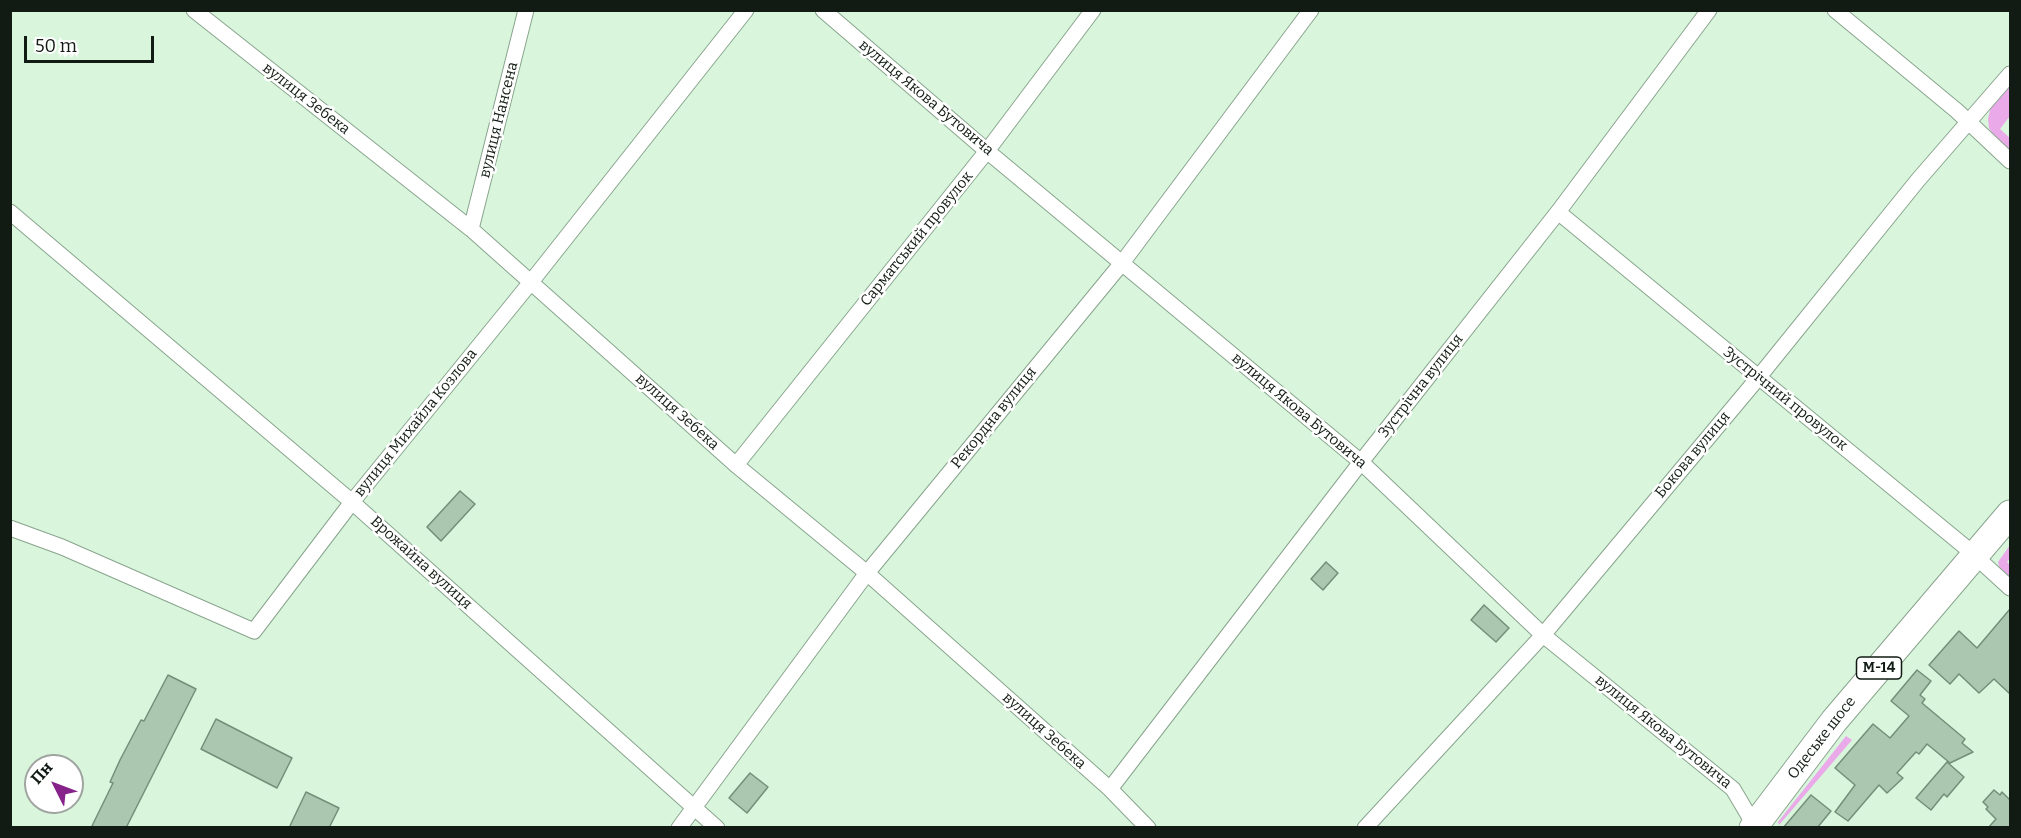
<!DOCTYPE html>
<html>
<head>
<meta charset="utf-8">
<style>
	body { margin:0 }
	#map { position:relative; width:2021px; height:838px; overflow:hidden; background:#d9f6dd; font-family:Bitter,serif }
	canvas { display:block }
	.frame { position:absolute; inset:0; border:12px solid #111b13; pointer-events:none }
	.north { position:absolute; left:24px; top:754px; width:60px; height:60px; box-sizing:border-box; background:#fff; border:2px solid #a0a4a1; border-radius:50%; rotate:312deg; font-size:16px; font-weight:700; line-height:24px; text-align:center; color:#111b13 }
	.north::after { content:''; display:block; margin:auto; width:21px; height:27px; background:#87228a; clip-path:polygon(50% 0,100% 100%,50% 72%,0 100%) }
	.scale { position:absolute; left:24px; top:36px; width:130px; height:27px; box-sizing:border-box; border:3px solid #111b13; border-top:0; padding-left:8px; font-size:18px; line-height:21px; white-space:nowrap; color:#111b13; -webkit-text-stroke:4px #fff; paint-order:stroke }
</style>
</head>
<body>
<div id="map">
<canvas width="2021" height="838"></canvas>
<div class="frame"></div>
<div class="north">Пн</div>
<div class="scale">50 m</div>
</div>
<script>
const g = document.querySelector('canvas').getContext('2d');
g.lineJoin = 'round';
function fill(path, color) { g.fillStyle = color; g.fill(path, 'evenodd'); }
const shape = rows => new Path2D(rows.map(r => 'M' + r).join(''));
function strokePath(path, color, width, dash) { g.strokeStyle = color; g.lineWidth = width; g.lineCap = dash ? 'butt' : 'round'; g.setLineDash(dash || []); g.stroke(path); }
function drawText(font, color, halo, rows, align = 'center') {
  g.font = font + ' Bitter,serif'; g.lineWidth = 5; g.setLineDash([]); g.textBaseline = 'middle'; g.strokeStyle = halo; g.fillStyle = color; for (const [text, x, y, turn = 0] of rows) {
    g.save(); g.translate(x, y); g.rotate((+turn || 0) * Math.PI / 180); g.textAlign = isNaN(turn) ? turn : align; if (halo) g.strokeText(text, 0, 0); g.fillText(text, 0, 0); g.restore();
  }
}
const green = shape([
	[2010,83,2010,116,2000,129,2010,138,2010,146,2008,149,1994,136,1989,128,1988,119,1991,106],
	[2010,545,2010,558,2007,562,2010,565,2010,579,2000,570,1998,562],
	[1846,736,1852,740,1779,825,1778,822]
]);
const building = shape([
	[460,491,475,504,441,541,427,527,460,491],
	[1326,562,1338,573,1323,590,1311,579,1326,562],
	[1484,605,1509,628,1496,642,1471,620,1484,605],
	[2010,609,2010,694,1994,679,1979,693,1959,674,1950,684,1929,665,1959,631,1977,648,2010,609],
	[1917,670,1931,681,1920,695,1925,699,1922,703,1965,739,1962,743,1973,752,1950,763,1927,744,1919,754,1916,752,1897,773,1903,778,1887,793,1879,785,1848,821,1835,812,1855,785,1835,768,1873,724,1890,738,1909,716,1891,701,1917,670],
	[168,675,196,689,126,828,91,828,113,783,110,782,120,760,141,720,144,721,168,675],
	[216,719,292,758,277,788,201,749,216,719],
	[1947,762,1964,777,1947,797,1944,794,1931,810,1916,798,1947,762],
	[750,773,768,787,747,813,729,798,750,773],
	[1994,790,2000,795,2002,792,2010,800,2010,828,1988,828,1996,819,1986,809,1988,807,1983,802,1994,790],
	[306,792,339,808,329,828,289,828,306,792],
	[1811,795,1831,811,1817,828,1783,828,1811,795]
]);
const street = shape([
	[194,10,471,229,736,465,867,573,1110,789,1148,828],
	[823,10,987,151,1361,462,1543,635,1733,789,1756,828],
	[1835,10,1957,111,2010,161],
	[10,212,352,502,717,828],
	[1558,212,1964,546,2010,588],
	[471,229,526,10],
	[736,465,987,151,1093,10],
	[10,528,62,547,254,631,352,502,531,282,746,10],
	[1110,789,1361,462,1558,212,1709,10],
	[679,828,867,573,1122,263,1311,10],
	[1365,828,1543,635,1758,378,1918,180,2010,74]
]);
const highway = shape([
	[1753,828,1834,721,2010,514]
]);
const shields = [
	[1879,668,45]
];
const shieldNames = [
	["М-14",1879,668]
];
const streetNames = [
	["вулиця Якова Бутовича",926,98,40],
	["вулиця Зебека",306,99,38],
	["вулиця Нансена",499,120,-76],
	["Сарматський провулок",917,239,-51],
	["Зустрічна вулиця",1421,386,-52],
	["Зустрічний провулок",1785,399,39],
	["вулиця Якова Бутовича",1299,411,40],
	["вулиця Зебека",677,412,42],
	["Рекордна вулиця",994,418,-51],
	["вулиця Михайла Козлова",416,423,-51],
	["Бокова вулиця",1693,455,-50],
	["Врожайна вулиця",421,563,42],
	["вулиця Зебека",1044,731,42],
	["вулиця Якова Бутовича",1663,732,39],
	["Одеське шосе",1822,738,-52]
];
fill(green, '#eaa9e9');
fill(building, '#abc7af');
strokePath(building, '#748f79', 1.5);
strokePath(street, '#89a48d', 17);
strokePath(highway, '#89a48d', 29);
strokePath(street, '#fff', 15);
strokePath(highway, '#fff', 27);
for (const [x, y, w] of shields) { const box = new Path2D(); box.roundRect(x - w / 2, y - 11, w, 22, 4.5); g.fillStyle = '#fff'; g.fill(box); strokePath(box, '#111b13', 1.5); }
drawText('bold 14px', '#111b13', null, shieldNames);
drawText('15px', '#111b13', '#fff', streetNames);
</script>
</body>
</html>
